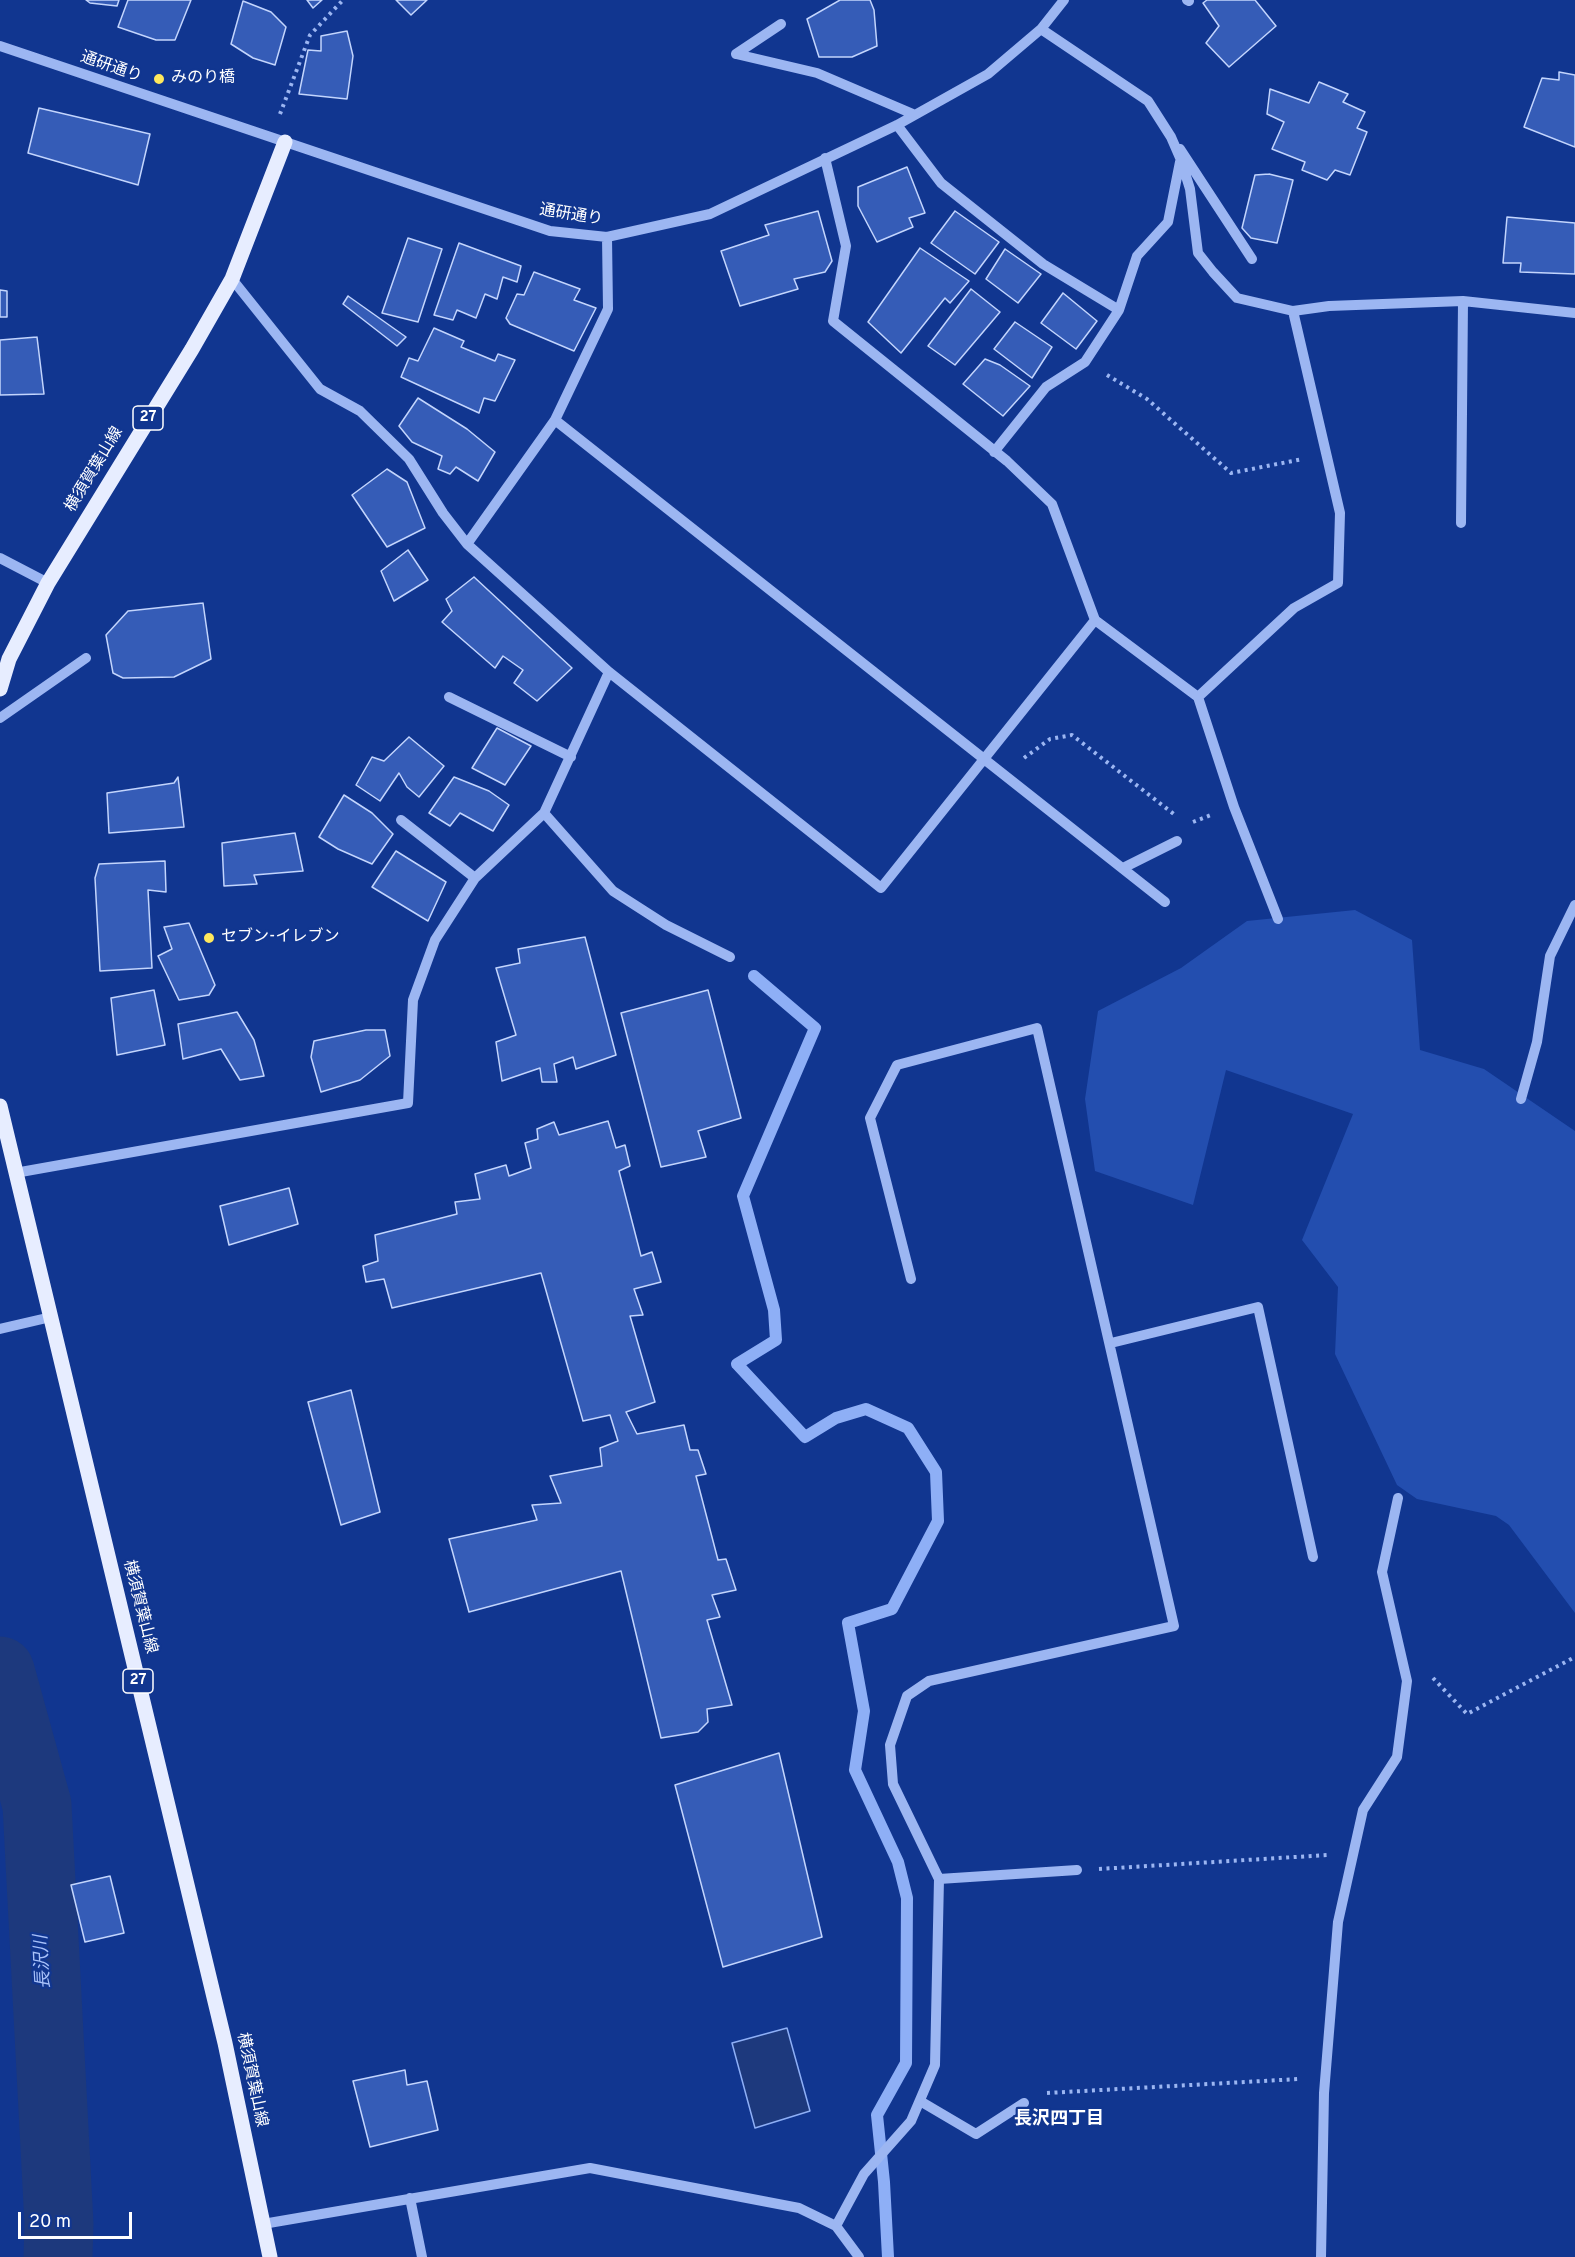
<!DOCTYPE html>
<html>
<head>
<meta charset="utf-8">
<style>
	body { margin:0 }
	#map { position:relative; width:1575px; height:2257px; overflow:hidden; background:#113690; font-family:Overpass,sans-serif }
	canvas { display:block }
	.scale { position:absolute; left:18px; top:2212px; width:114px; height:27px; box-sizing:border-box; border:3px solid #fff; border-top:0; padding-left:8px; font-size:18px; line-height:21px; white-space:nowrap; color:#fff; -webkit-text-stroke:4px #113690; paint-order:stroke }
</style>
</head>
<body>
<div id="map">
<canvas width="1575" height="2257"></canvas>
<div class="scale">20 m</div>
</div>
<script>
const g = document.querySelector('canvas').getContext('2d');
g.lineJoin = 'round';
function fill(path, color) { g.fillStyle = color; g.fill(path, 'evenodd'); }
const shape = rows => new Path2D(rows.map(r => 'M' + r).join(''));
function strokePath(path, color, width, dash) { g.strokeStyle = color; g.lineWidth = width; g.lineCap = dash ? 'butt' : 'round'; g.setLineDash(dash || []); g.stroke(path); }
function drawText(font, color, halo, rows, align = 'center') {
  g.font = font + ' Overpass,"Noto Sans JP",sans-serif'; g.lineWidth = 4.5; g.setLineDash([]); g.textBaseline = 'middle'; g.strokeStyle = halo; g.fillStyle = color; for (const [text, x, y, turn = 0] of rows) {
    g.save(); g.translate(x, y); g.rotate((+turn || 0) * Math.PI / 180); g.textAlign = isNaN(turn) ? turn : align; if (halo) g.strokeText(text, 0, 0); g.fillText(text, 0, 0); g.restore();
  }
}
const green = shape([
	[1355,910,1412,940,1420,1050,1484,1069,1575,1131,1575,1613,1509,1525,1496,1516,1417,1499,1397,1485,1335,1354,1338,1287,1302,1240,1353,1114,1226,1070,1193,1205,1095,1171,1085,1099,1098,1011,1181,968,1247,921]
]);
const water = shape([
	[787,2028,810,2111,755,2128,732,2043,787,2028]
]);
const stream = shape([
	[754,976,815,1028,743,1196,774,1310,776,1340,737,1364,805,1437,836,1418,866,1409,908,1428,936,1472,938,1521,892,1609,848,1623,864,1711,855,1770,898,1862,907,1898,906,2063,877,2115,884,2182,888,2257]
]);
const river = shape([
	[0,1671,37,1805,59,2224,58,2257]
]);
const building = shape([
	[86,0,119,0,117,6,90,3,86,0],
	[128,0,191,0,175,40,156,40,118,27,128,0],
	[307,0,322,0,313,8,307,0],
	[396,0,427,0,411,15,396,0],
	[840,0,870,0,874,10,877,46,852,57,819,57,807,19,840,0],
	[1207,0,1255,0,1276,26,1229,67,1206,43,1219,26,1203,3,1207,0],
	[243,1,271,12,286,27,275,65,253,58,231,44,243,1],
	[347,31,353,56,347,99,299,94,308,50,321,51,321,36,347,31],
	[1559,72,1575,75,1575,147,1524,127,1542,78,1559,80,1559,72],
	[1319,82,1348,94,1343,102,1365,112,1357,128,1367,132,1350,175,1335,170,1327,180,1302,170,1305,162,1272,149,1284,122,1267,114,1270,89,1309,103,1319,82],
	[39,108,150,134,138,185,28,153,39,108],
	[907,167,925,213,909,218,913,227,877,242,858,206,858,187,907,167],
	[1269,174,1293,180,1277,243,1251,238,1242,228,1255,175,1269,174],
	[818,211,832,261,825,272,794,279,798,289,740,306,721,251,769,235,765,225,818,211],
	[955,211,999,242,975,274,931,243,955,211],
	[1507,217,1575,223,1575,274,1520,272,1521,263,1503,263,1507,217],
	[408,238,442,249,418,322,382,313,408,238],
	[459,243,521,266,517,282,503,277,497,299,485,294,476,318,457,310,453,320,434,315,459,243],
	[920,248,969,281,950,303,945,298,901,353,868,322,920,248],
	[1005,249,1041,274,1018,303,986,279,1005,249],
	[534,272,580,289,574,300,596,308,574,351,510,324,506,318,517,294,524,295,534,272],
	[971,289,1000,312,955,365,928,346,971,289],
	[0,290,7,291,7,317,0,317,0,290],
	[1063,293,1097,321,1076,349,1041,323,1063,293],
	[348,296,406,337,397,346,343,304,348,296],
	[1015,322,1052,347,1032,378,994,349,1015,322],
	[434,328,464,341,461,347,495,361,498,354,515,360,495,401,484,398,479,413,401,377,409,358,418,361,434,328],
	[37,337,44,394,0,395,0,340,37,337],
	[985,359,1000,365,1030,386,1003,416,963,384,985,359],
	[418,398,467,429,495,452,478,481,456,467,450,474,438,469,442,456,412,442,399,426,418,398],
	[387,469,407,482,425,528,387,547,352,495,387,469],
	[408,550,428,580,394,601,381,571,408,550],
	[474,577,572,668,537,701,514,683,523,670,503,656,495,668,442,622,452,611,446,599,474,577],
	[203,603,211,659,174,677,123,678,113,673,106,635,128,611,203,603],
	[497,728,531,746,505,785,472,768,497,728],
	[409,737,444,766,419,797,407,787,399,773,380,801,356,785,372,757,384,761,409,737],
	[178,777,184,827,109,833,107,793,174,783,178,777],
	[454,777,489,791,509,805,493,831,460,813,450,826,429,813,454,777],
	[344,795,372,813,393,834,372,864,338,849,319,837,344,795],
	[295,833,303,871,254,875,257,884,224,886,222,843,295,833],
	[396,851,446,882,428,921,372,887,396,851],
	[165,861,166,892,148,890,152,968,100,971,95,878,99,864,165,861],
	[189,923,215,985,209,995,179,1000,158,956,172,949,164,927,189,923],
	[585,937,616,1055,576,1069,573,1057,554,1064,557,1082,542,1082,540,1068,502,1081,496,1042,516,1035,496,968,520,963,518,949,585,937],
	[154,990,165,1045,117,1055,111,998,154,990],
	[708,990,741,1118,698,1131,706,1157,661,1167,621,1013,708,990],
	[237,1012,254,1040,264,1076,240,1080,221,1049,183,1059,178,1024,237,1012],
	[366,1030,385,1030,390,1056,360,1080,321,1092,311,1057,314,1041,366,1030],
	[608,1121,616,1148,625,1145,630,1166,619,1171,641,1256,652,1252,661,1282,634,1289,643,1315,630,1316,655,1402,626,1412,637,1434,684,1425,690,1450,698,1450,706,1474,696,1476,718,1560,726,1559,736,1590,712,1595,720,1617,707,1620,732,1705,707,1709,708,1722,698,1732,661,1738,621,1571,469,1612,449,1539,537,1520,532,1505,561,1503,550,1476,602,1466,600,1448,618,1441,610,1415,583,1421,541,1273,392,1308,384,1279,366,1282,363,1266,378,1261,375,1235,457,1214,455,1202,480,1199,475,1174,506,1165,509,1176,531,1168,525,1143,538,1139,537,1129,554,1122,559,1135,608,1121],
	[289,1188,298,1224,229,1245,220,1206,289,1188],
	[351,1390,380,1512,341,1525,308,1402,351,1390],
	[779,1753,822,1937,723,1967,675,1785,779,1753],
	[110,1876,124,1933,85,1942,71,1885,110,1876],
	[405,2070,407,2085,427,2081,438,2130,370,2147,353,2081,405,2070]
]);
const path = shape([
	[280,114,310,35,343,0],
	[1107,375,1147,399,1231,473,1303,459],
	[1024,758,1050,739,1072,735,1175,815],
	[1193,822,1211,815],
	[1433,1678,1467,1714,1575,1657],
	[1099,1869,1328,1855],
	[1047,2093,1299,2079]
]);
const minor = shape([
	[1187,0,1189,1],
	[1041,29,1148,101,1171,137,1181,160,1190,189,1198,253,1213,272,1237,298,1293,311,1329,306,1463,301,1575,313],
	[0,46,550,231,607,237,710,214,897,125,988,74,1041,29,1064,0],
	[736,54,817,73,913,114],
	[736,54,781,24],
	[897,125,941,183,1043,264,1119,310],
	[1180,149,1252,259],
	[825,158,846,246,833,321,1007,461,1052,504,1095,620],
	[232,279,320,389,360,411,409,459,443,513,467,544,609,672,881,888,1095,620,1198,697,1234,807,1278,919],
	[555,420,1165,902],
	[994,452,1046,387,1085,362,1119,310,1137,256,1168,222,1180,162],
	[1461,523,1463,301],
	[467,544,555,420,608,309,607,237],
	[0,558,48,583],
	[449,697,571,757],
	[1198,697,1294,608,1338,583,1340,513,1293,311],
	[0,718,86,658],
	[544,813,613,891,666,925,730,957],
	[401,820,475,878],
	[1123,868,1177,841],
	[1521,1099,1537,1042,1550,956,1575,905],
	[15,1173,408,1103,413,1000,435,940,475,878,544,813,609,672],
	[0,1329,51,1317],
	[1111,1343,1258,1307,1313,1557],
	[939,1879,1077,1870],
	[920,2101,976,2134,1024,2103],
	[410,2198,422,2257],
	[263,2224,590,2168,799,2208,836,2226,859,2257],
	[836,2226,864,2174,911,2121,935,2065,939,1879,893,1784,890,1745,907,1696,929,1681,1174,1626,1037,1028,897,1065,870,1118,911,1279],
	[1321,2257,1324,2093,1338,1922,1363,1810,1397,1757,1407,1681,1382,1572,1398,1498]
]);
const major = shape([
	[0,689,9,659,48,583,192,349,232,279,285,142],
	[0,1106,225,2043,270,2257]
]);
const markers = [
	[159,79,6,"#ffe85d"],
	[209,938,6,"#ffe85d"]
];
const shields = [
	[148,418,30],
	[138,1681,30]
];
const shieldNames = [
	["27",148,418],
	["27",138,1681]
];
const streetNames = [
	["通研通り",111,68,19],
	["通研通り",571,216,9],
	["横須賀葉山線",95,470,-59],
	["横須賀葉山線",139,1607,76],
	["横須賀葉山線",251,2080,78]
];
const poiNames = [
	["みのり橋",171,79],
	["セブン-イレブン",221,938]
];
const waterNames = [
	["長沢川",44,1962,-93]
];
const neighbourhoodNames = [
	["長沢四丁目",1059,2120]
];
fill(green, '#234eaf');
fill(water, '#1d397d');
strokePath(water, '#8eaff6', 1.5);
strokePath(stream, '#8eaff6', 12);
strokePath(river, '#1d397d', 69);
fill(building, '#355cb7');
strokePath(building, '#c3d5fd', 1.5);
strokePath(path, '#9cb6f2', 4, [3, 4.5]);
strokePath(minor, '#9cb6f2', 10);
strokePath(major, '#e7edff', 15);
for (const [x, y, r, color] of markers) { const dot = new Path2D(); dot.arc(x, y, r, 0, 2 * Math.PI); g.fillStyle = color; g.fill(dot); strokePath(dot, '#113690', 2); }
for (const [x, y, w] of shields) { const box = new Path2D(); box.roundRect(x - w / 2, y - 12, w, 24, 4.5); g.fillStyle = '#113690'; g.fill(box); strokePath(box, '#fff', 1.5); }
drawText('bold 15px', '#fff', null, shieldNames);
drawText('16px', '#fff', '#113690', streetNames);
drawText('16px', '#fff', '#113690', poiNames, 'left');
drawText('italic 18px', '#a8c1f9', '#113690', waterNames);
drawText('bold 18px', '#fff', '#113690', neighbourhoodNames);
</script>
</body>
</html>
